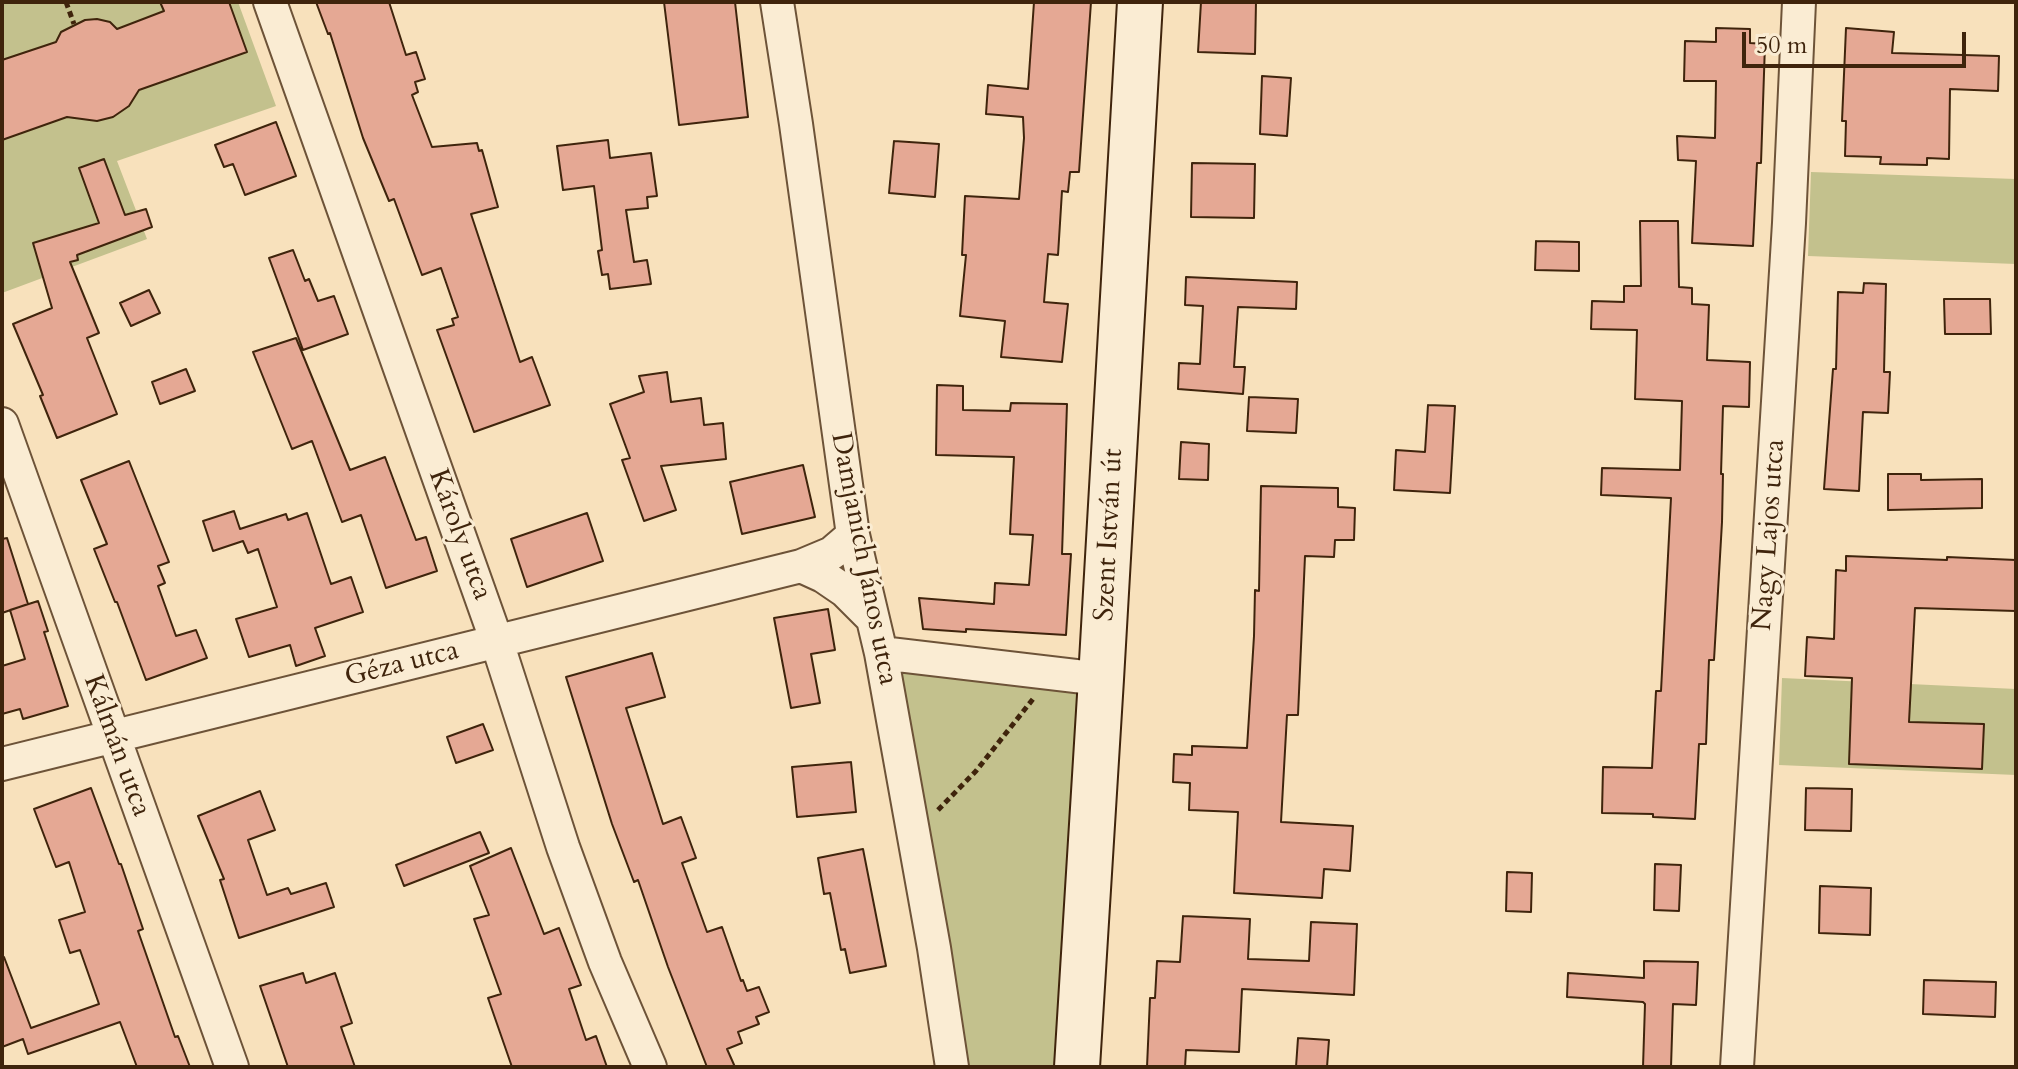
<!DOCTYPE html>
<html>
<head>
<meta charset="utf-8">
<style>
	body { margin:0 }
	#map { position:relative; width:2018px; height:1069px; overflow:hidden; background:#f8e1bc; font-family:Cardo,serif }
	canvas { display:block }
	.frame { position:absolute; inset:0; border:4px solid #3f240c; pointer-events:none }
	.scale { position:absolute; left:1742px; top:32px; width:224px; height:36px; box-sizing:border-box; border:4px solid #3f240c; border-top:0; padding-left:10px; font-size:24px; line-height:28px; white-space:nowrap; color:#3f240c; -webkit-text-stroke:6px #faecd3; paint-order:stroke }
</style>
</head>
<body>
<div id="map">
<canvas width="2018" height="1069"></canvas>
<div class="frame"></div>
<div class="scale">50 m</div>
</div>
<script>
const g = document.querySelector('canvas').getContext('2d');
g.lineJoin = 'round';
function fill(path, color) { g.fillStyle = color; g.fill(path, 'evenodd'); }
const shape = rows => new Path2D(rows.map(r => 'M' + r).join(''));
function strokePath(path, color, width, dash) { g.strokeStyle = color; g.lineWidth = width; g.lineCap = dash ? 'butt' : 'round'; g.setLineDash(dash || []); g.stroke(path); }
function drawText(font, color, halo, rows, align = 'center') {
  g.font = font + ' Cardo,serif'; g.lineWidth = 6; g.setLineDash([]); g.textBaseline = 'middle'; g.strokeStyle = halo; g.fillStyle = color; for (const [text, x, y, turn = 0] of rows) {
    g.save(); g.translate(x, y); g.rotate((+turn || 0) * Math.PI / 180); g.textAlign = isNaN(turn) ? turn : align; if (halo) g.strokeText(text, 0, 0); g.fillText(text, 0, 0); g.restore();
  }
}
const green = shape([
	[2,2,238,2,276,106,117,161,147,239,2,293],
	[1811,172,2016,179,2016,264,1808,256],
	[915,667,1082,691,1061,1067,957,1067,896,687,903,674],
	[1782,678,2016,689,2016,775,1779,765]
]);
const building = shape([
	[160,2,229,2,247,52,139,90,129,106,113,117,97,121,67,117,2,140,2,60,56,42,61,32,85,20,97,19,110,22,117,29,164,11,160,2],
	[316,2,389,2,406,55,416,52,425,79,415,82,418,92,412,95,432,147,477,143,479,151,482,150,498,207,471,214,520,362,532,357,550,405,474,432,437,330,454,325,452,319,458,317,441,268,422,275,394,199,389,201,363,138,330,33,328,34,316,2],
	[664,2,735,2,748,117,679,125,664,2],
	[1034,2,1091,2,1079,172,1070,172,1068,192,1062,191,1058,255,1048,254,1044,302,1068,304,1062,362,1001,357,1005,321,960,316,966,255,962,255,965,196,1019,199,1024,138,1023,117,986,114,988,85,1028,89,1034,2],
	[1201,2,1256,2,1255,54,1198,52,1201,2],
	[1716,28,1750,29,1750,43,1765,44,1761,163,1757,163,1753,246,1692,243,1696,161,1678,160,1677,136,1715,138,1716,81,1684,81,1685,41,1716,42,1716,28],
	[1846,28,1894,32,1892,53,1999,56,1998,91,1950,89,1949,159,1927,158,1927,165,1880,164,1881,157,1845,156,1846,121,1842,121,1846,28],
	[1262,76,1291,78,1287,136,1260,134,1262,76],
	[276,122,296,176,245,195,233,164,224,167,215,145,276,122],
	[608,140,610,158,651,153,657,196,647,197,648,208,626,210,634,262,647,260,651,284,610,289,608,274,602,275,598,251,602,250,594,186,563,190,557,146,608,140],
	[894,141,939,144,935,197,889,193,894,141],
	[104,159,125,215,146,209,152,227,77,255,78,260,70,262,99,333,87,338,117,414,57,438,40,396,43,395,13,324,52,308,33,243,99,223,79,168,104,159],
	[1192,163,1255,164,1254,218,1191,217,1192,163],
	[1640,221,1678,221,1679,287,1692,288,1692,304,1709,305,1707,360,1750,362,1749,407,1723,406,1721,474,1723,474,1722,522,1714,660,1709,660,1706,744,1699,744,1695,819,1653,817,1653,814,1602,813,1603,767,1652,768,1656,691,1661,691,1671,498,1601,495,1602,468,1680,470,1682,401,1635,399,1637,330,1591,329,1592,301,1624,302,1624,286,1641,286,1640,221],
	[1536,241,1579,242,1579,271,1535,270,1536,241],
	[293,250,305,281,309,279,318,301,334,296,348,334,303,350,269,258,293,250],
	[1186,277,1297,282,1296,309,1238,307,1234,367,1245,367,1243,394,1178,389,1179,363,1200,364,1203,306,1185,305,1186,277],
	[1864,283,1886,284,1884,372,1890,372,1888,413,1863,412,1859,491,1824,489,1833,369,1836,369,1838,292,1863,293,1864,283],
	[149,290,160,313,131,326,120,303,149,290],
	[1944,299,1990,299,1991,334,1945,334,1944,299],
	[296,338,350,470,385,457,416,540,426,537,437,571,386,588,361,515,342,522,312,441,292,449,253,352,296,338],
	[186,369,195,391,160,404,152,382,186,369],
	[667,372,671,402,701,398,704,425,723,423,726,459,661,466,676,510,644,521,622,460,630,458,610,404,644,392,639,376,667,372],
	[937,385,963,386,963,410,1010,411,1011,403,1067,404,1062,554,1071,554,1066,635,966,629,966,632,923,629,919,598,994,604,995,583,1029,585,1033,535,1010,534,1014,457,936,455,937,385],
	[1249,397,1298,399,1296,433,1247,431,1249,397],
	[1428,405,1455,406,1450,493,1394,490,1396,450,1425,452,1428,405],
	[1181,442,1209,444,1208,480,1179,479,1181,442],
	[129,461,169,562,158,566,165,583,158,586,176,636,196,630,207,658,146,680,117,602,115,602,94,549,107,544,81,480,129,461],
	[803,465,815,517,742,534,730,482,803,465],
	[1888,474,1921,474,1921,480,1982,479,1982,508,1888,510,1888,474],
	[1261,486,1338,488,1338,507,1355,508,1354,540,1335,540,1334,557,1305,556,1298,715,1287,715,1281,822,1353,826,1350,871,1324,869,1322,898,1234,893,1238,812,1189,810,1190,783,1173,782,1174,754,1192,755,1192,746,1247,748,1254,636,1255,590,1259,591,1261,486],
	[234,511,240,529,286,514,288,520,307,513,331,584,351,577,363,612,315,628,325,656,296,666,290,645,249,657,236,619,277,607,258,549,248,553,243,541,213,551,203,521,234,511],
	[587,513,603,561,527,587,511,539,587,513],
	[7,538,28,604,2,613,2,539,7,538],
	[1846,556,1947,560,1947,557,2016,560,2016,611,1915,608,1909,722,1984,724,1982,769,1849,764,1852,678,1805,676,1807,637,1834,639,1836,570,1846,571,1846,556],
	[38,601,48,631,44,632,68,706,23,719,20,709,2,714,2,666,25,659,10,610,38,601],
	[828,609,835,650,811,654,820,703,791,708,774,618,828,609],
	[652,653,665,697,626,708,663,824,681,817,696,858,682,863,707,932,722,927,741,981,743,980,747,991,759,987,769,1012,756,1017,759,1024,738,1032,742,1043,727,1049,735,1067,707,1067,668,967,638,880,634,882,612,824,566,677,652,653],
	[483,724,493,750,456,763,447,737,483,724],
	[851,762,856,812,797,817,792,767,851,762],
	[91,788,119,864,121,864,143,929,138,931,175,1037,178,1036,190,1067,137,1067,120,1022,28,1054,23,1039,2,1047,2,957,4,957,31,1028,99,1004,80,950,70,953,59,920,85,912,69,862,56,867,34,809,91,788],
	[1806,788,1852,789,1851,831,1805,830,1806,788],
	[260,791,275,830,248,840,267,895,288,888,291,894,326,883,334,907,239,938,220,880,224,879,198,816,260,791],
	[480,832,489,853,404,886,396,865,480,832],
	[511,848,544,934,559,928,581,985,569,989,586,1040,596,1036,607,1067,512,1067,488,998,501,994,474,919,489,915,470,866,511,848],
	[863,849,886,966,850,973,845,949,841,950,830,893,824,894,818,858,863,849],
	[1655,864,1681,865,1679,911,1654,910,1655,864],
	[1507,872,1532,873,1531,912,1506,911,1507,872],
	[1820,886,1871,888,1870,935,1819,933,1820,886],
	[1183,916,1250,919,1248,959,1309,961,1311,922,1357,924,1354,995,1242,989,1239,1052,1186,1050,1185,1067,1147,1067,1150,998,1155,998,1157,961,1180,962,1183,916],
	[1644,961,1698,962,1696,1005,1673,1004,1671,1067,1643,1067,1645,1004,1643,1002,1567,997,1568,973,1644,978,1644,961],
	[303,973,306,983,335,973,352,1023,341,1027,355,1067,288,1067,260,986,303,973],
	[1924,980,1996,982,1995,1017,1923,1014,1924,980],
	[1298,1038,1329,1040,1327,1067,1296,1067,1298,1038]
]);
const path = shape([
	[66,2,74,24],
	[938,810,976,771,1033,699]
]);
const street = shape([
	[270,2,497,642,563,847,605,962,650,1067],
	[777,2,796,124,853,535,881,653,934,948,952,1067],
	[2,424,232,1067],
	[801,566,823,576,845,591,872,618],
	[881,653,1101,679],
	[2,764,801,566,832,553,853,535],
	[1737,1067,1789,223,1799,2]
]);
const secondary = shape([
	[1077,1067,1101,679,1140,2]
]);
const streetNames = [
	["Károly utca",459,535,70],
	["Szent István út",1110,535,-87],
	["Nagy Lajos utca",1770,535,-86],
	["Damjanich János utca",863,559,79],
	["Géza utca",402,665,-14],
	["Kálmán utca",116,746,70]
];
fill(green, '#c3c18d');
fill(building, '#e5a894');
strokePath(building, '#3f240c', 2);
strokePath(street, '#6d5338', 36);
strokePath(secondary, '#3f240c', 48);
strokePath(path, '#3f240c', 5, [6, 4]);
strokePath(street, '#faecd3', 32);
strokePath(secondary, '#faecd3', 44);
drawText('28px', '#3f240c', '#faecd3', streetNames);
</script>
</body>
</html>
